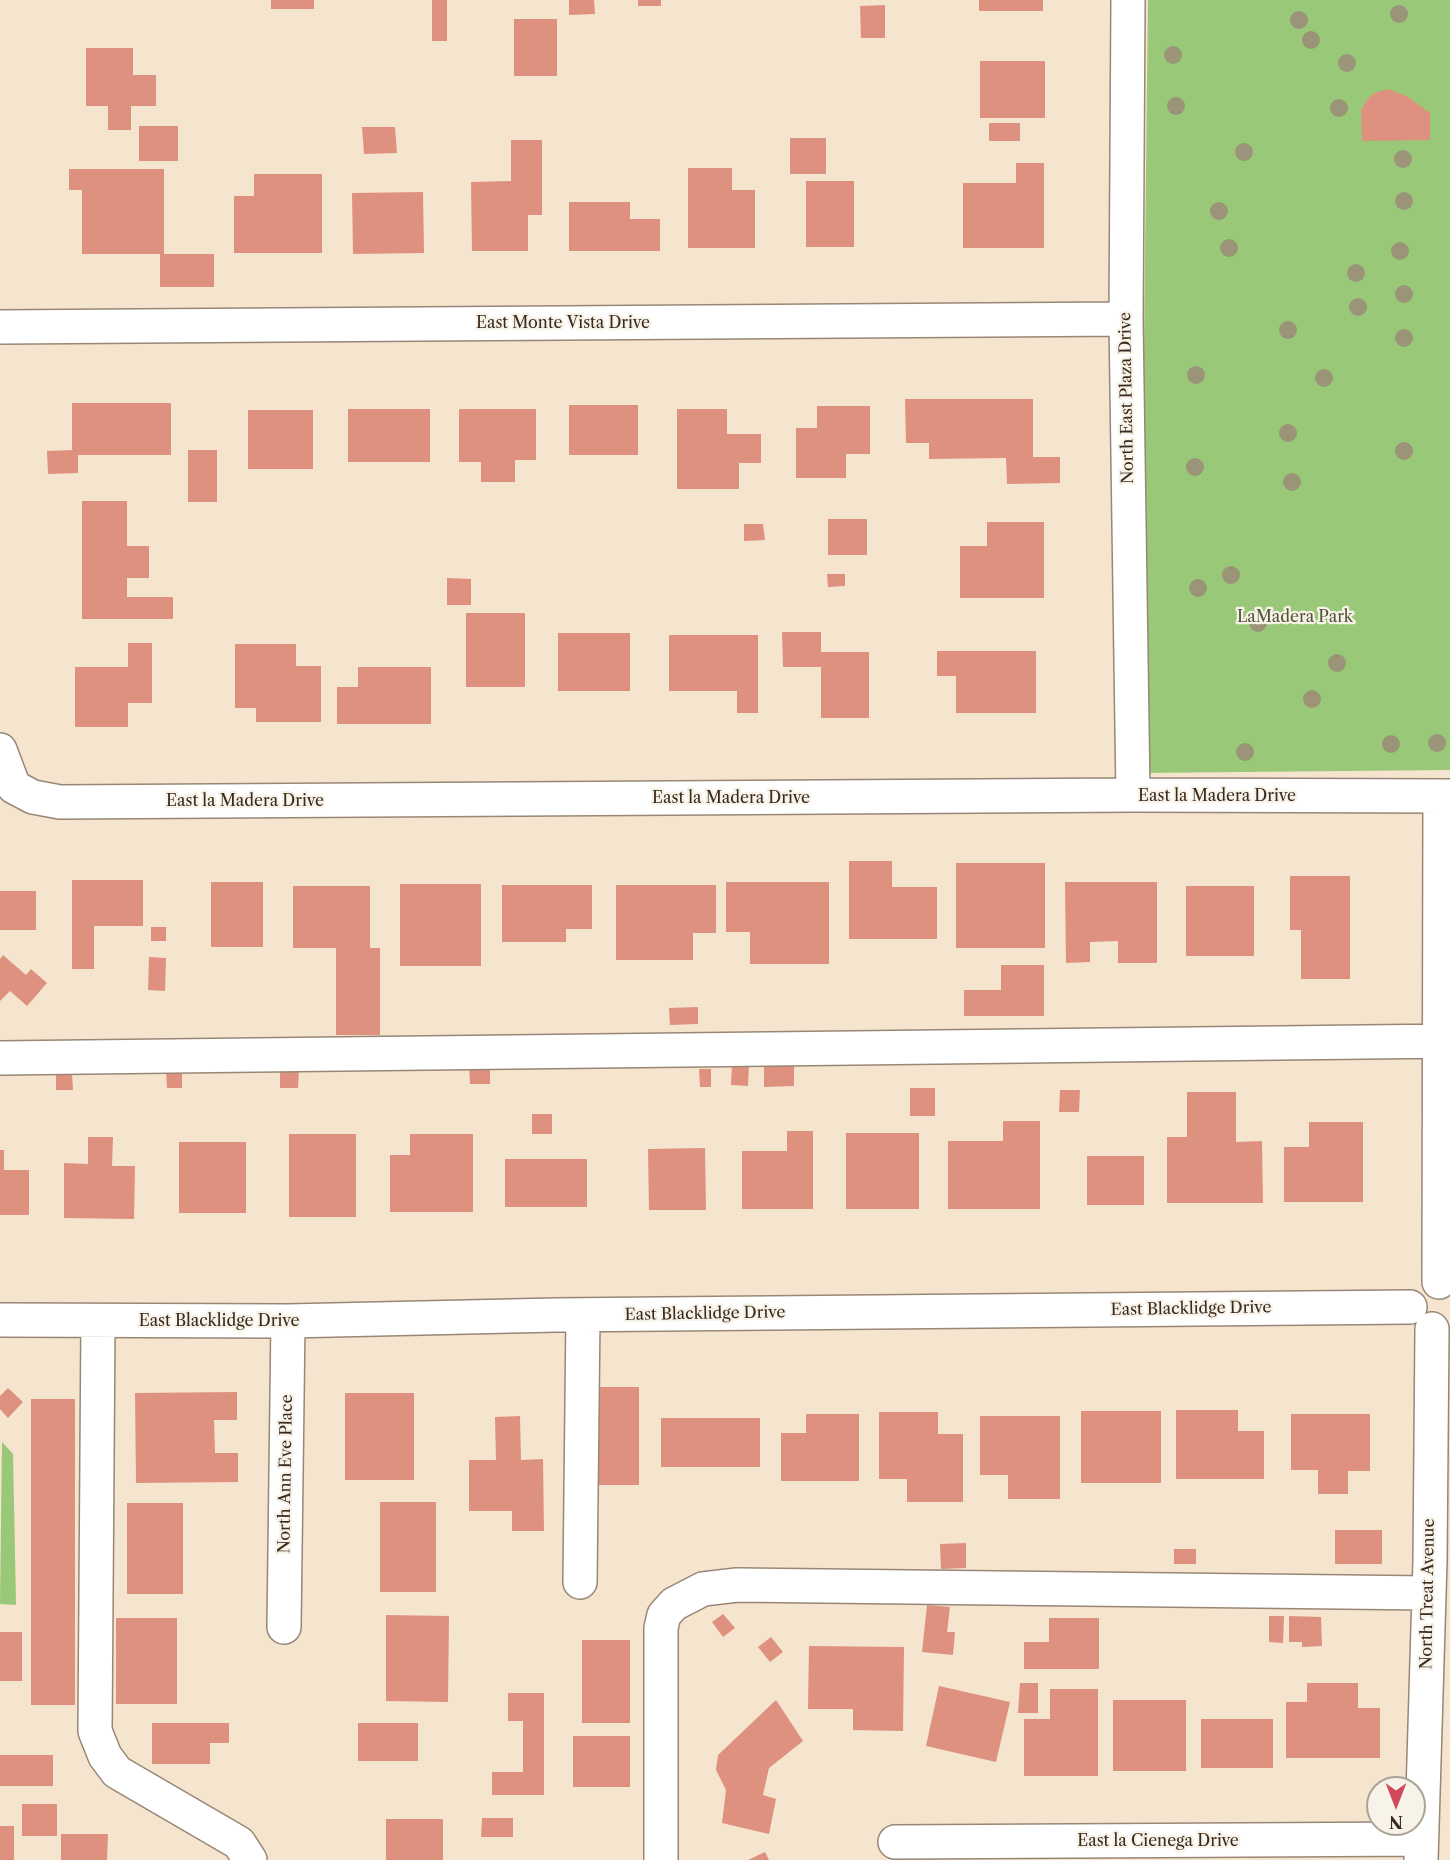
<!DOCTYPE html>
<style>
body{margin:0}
#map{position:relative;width:1450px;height:1860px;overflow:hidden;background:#f5e4ce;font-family:"Libre Caslon Text",serif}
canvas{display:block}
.north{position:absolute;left:1366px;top:1776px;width:60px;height:60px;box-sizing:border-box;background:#f7f3e8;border:2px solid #aca397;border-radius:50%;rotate:180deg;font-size:16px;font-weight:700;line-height:24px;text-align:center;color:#3b2a1e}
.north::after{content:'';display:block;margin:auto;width:21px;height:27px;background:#d1495b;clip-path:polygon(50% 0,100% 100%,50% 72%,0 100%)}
</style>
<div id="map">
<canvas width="1450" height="1860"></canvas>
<div class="north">N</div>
</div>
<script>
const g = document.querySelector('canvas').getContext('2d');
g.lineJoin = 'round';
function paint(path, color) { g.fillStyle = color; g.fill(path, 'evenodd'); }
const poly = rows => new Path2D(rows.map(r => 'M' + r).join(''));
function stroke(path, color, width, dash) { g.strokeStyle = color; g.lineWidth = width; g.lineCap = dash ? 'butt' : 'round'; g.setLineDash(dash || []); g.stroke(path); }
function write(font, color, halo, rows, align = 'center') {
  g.font = font + ' "Libre Caslon Text",serif'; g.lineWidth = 4.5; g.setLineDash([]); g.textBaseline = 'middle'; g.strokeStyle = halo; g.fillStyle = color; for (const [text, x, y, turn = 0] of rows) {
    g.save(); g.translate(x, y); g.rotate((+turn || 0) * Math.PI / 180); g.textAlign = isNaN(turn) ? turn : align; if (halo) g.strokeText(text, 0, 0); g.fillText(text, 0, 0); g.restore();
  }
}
const green = poly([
 [1148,0,1450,0,1450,770,1139,773],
 [2,1442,13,1454,16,1605,0,1604]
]);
const building = poly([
 [271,0,314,0,314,9,271,9],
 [432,0,447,0,447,41,432,41],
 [569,0,594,0,595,14,569,15],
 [638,0,661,0,661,6,638,6],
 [979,0,1043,0,1043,11,979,11],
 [885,5,885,38,861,38,860,6],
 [514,19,557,19,557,76,514,76],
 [86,48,133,48,133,75,156,75,156,106,131,106,131,130,108,130,108,106,86,106],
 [980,61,1045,61,1045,118,980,118],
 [1388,89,1408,97,1430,113,1430,140,1362,141,1361,111,1366,101,1374,93],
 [989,123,1020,123,1020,141,989,141],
 [139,126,178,126,178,161,139,161],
 [362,127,395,127,397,153,364,154],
 [790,138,826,138,826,174,790,174],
 [511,140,542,140,542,215,528,215,528,251,472,251,471,182,511,181],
 [1016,163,1044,163,1044,248,963,248,963,183,1016,183],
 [688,168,732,168,732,190,755,190,755,248,688,248],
 [69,169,164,169,164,254,214,254,214,287,160,287,160,254,82,254,82,190,69,190],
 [254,174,322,174,322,253,234,253,234,196,254,196],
 [806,181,854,181,854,247,806,247],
 [423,192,424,253,353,254,352,193],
 [569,202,630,202,630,219,660,219,660,251,569,251],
 [905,399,1033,399,1033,457,1060,457,1060,483,1007,484,1006,458,929,459,929,443,906,443],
 [72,403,171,403,171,455,78,455,78,473,48,474,47,451,72,450],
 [569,405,638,405,638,455,569,455],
 [817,406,870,406,870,454,846,454,846,478,796,478,796,428,817,428],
 [348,409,430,409,430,462,348,462],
 [459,409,536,409,536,460,515,460,515,482,481,482,481,462,459,462],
 [677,409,727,409,727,434,761,434,761,463,739,463,739,489,677,489],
 [248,410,313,410,313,469,248,469],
 [188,450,217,450,217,502,188,502],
 [82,501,127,501,127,546,149,546,149,578,127,578,127,597,173,597,173,619,82,619],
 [828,519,867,519,867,555,828,555],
 [987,522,1044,522,1044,598,960,598,960,546,987,546],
 [744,524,763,524,765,540,744,541],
 [827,574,845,574,845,586,828,587],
 [447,578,471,579,471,605,447,605],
 [466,613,525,613,525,687,466,687],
 [782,632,821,632,821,652,869,652,869,718,821,718,821,667,783,667],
 [558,633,630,633,630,691,558,691],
 [669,635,758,635,758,713,737,713,737,691,669,691],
 [128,643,152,643,152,703,128,703,128,727,75,727,75,667,128,667],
 [235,644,296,644,296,666,321,666,321,722,256,722,256,708,235,708],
 [937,651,1036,651,1036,713,956,713,956,676,937,676],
 [358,667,431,667,431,724,337,724,337,687,358,687],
 [849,861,892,861,892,887,937,887,937,939,849,939],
 [956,863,1045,863,1045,948,956,948],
 [1290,876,1350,876,1350,979,1301,979,1301,930,1290,930],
 [72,880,143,880,143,926,94,926,94,969,72,969],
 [211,882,263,882,263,947,211,947],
 [726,882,829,882,829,964,750,964,750,932,726,932],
 [1065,882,1157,882,1157,963,1118,963,1118,941,1090,942,1090,962,1066,963],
 [400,884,481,884,481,966,400,966],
 [502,885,592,885,592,929,566,929,566,942,502,942],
 [616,885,716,885,716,933,693,933,693,960,616,960],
 [293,886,370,886,370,948,380,948,380,1035,336,1035,336,948,293,948],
 [1186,886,1254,886,1254,956,1186,956],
 [0,891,36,891,36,930,0,930],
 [151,927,166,927,166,941,151,941],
 [3,955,26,975,31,969,47,983,27,1006,10,991,0,1001,0,959],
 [149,957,166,958,165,991,148,990],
 [1001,965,1044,965,1044,1016,964,1016,964,990,1001,990],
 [698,1007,698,1024,670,1025,669,1008],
 [469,1064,490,1064,490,1084,470,1084],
 [732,1064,749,1065,748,1086,731,1085],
 [764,1066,794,1066,794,1086,764,1087],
 [299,1068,298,1088,280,1088,280,1069],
 [699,1069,711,1069,711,1087,700,1087],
 [182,1071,182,1088,167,1088,166,1072],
 [72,1073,73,1090,56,1090,56,1074],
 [910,1088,935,1088,935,1116,910,1116],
 [1060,1090,1080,1090,1079,1112,1059,1112],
 [1187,1092,1236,1092,1236,1142,1262,1141,1263,1203,1167,1203,1167,1137,1187,1137],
 [532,1114,552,1114,552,1134,532,1134],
 [1003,1121,1040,1121,1040,1209,948,1209,948,1141,1003,1141],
 [1309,1122,1363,1122,1363,1202,1284,1202,1284,1147,1309,1147],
 [787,1131,813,1131,813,1209,742,1209,742,1151,787,1151],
 [846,1133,919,1133,919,1209,846,1209],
 [289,1134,356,1134,356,1217,289,1217],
 [410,1134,473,1134,473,1212,390,1212,390,1155,410,1155],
 [88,1137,113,1137,112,1166,135,1166,134,1219,64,1218,64,1163,88,1164],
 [179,1142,246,1142,246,1213,179,1213],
 [705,1148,706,1210,649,1210,648,1149],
 [0,1150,4,1150,4,1170,29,1170,29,1215,0,1215],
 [1087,1156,1144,1156,1144,1205,1087,1205],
 [505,1159,587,1159,587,1207,505,1207],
 [594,1387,639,1387,639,1485,594,1485],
 [8,1388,23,1402,8,1418,0,1409,0,1396],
 [237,1392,237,1420,214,1420,215,1453,238,1453,238,1482,136,1483,135,1393],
 [345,1393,414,1393,414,1480,345,1480],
 [31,1399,75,1399,75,1705,31,1705],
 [1176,1410,1238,1410,1238,1431,1264,1431,1264,1479,1176,1479],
 [1081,1411,1161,1411,1161,1483,1081,1483],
 [879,1412,938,1412,938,1434,963,1434,963,1502,907,1502,907,1479,879,1479],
 [806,1414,859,1414,859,1481,781,1481,781,1433,806,1433],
 [1291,1414,1370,1414,1370,1471,1348,1471,1348,1494,1318,1494,1318,1470,1291,1470],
 [520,1416,521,1460,543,1459,544,1531,512,1531,512,1511,469,1511,469,1460,496,1460,495,1417],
 [980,1416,1060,1416,1060,1499,1008,1499,1008,1475,980,1475],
 [661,1418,760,1418,760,1467,661,1467],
 [380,1502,436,1502,436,1592,380,1592],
 [127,1503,183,1503,183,1594,127,1594],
 [1335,1530,1382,1530,1382,1564,1335,1564],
 [966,1543,966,1568,941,1569,940,1544],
 [1174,1549,1196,1549,1196,1564,1174,1564],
 [927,1605,950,1607,947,1632,955,1632,953,1655,922,1652],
 [723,1614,735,1628,723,1637,712,1622],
 [386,1615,449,1616,448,1702,386,1701],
 [1269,1616,1284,1616,1283,1643,1269,1642],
 [1289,1616,1321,1617,1322,1646,1302,1647,1302,1642,1289,1642],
 [116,1618,177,1618,177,1704,116,1704],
 [1049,1618,1099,1618,1099,1669,1024,1669,1024,1642,1049,1642],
 [0,1632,22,1632,22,1681,0,1681],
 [771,1637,783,1652,770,1662,758,1647],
 [582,1640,630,1640,630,1723,582,1723],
 [809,1646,904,1647,903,1731,853,1730,853,1709,808,1709],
 [1020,1683,1038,1683,1038,1713,1018,1713],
 [1307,1683,1358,1683,1358,1708,1380,1708,1380,1758,1286,1758,1286,1702,1307,1702],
 [939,1686,1010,1702,996,1762,926,1746],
 [1050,1689,1098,1689,1098,1776,1024,1776,1024,1719,1050,1719],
 [508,1693,544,1693,544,1795,492,1795,492,1772,523,1772,523,1721,508,1721],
 [776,1700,803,1741,769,1768,763,1795,776,1799,769,1834,722,1823,726,1790,716,1770,718,1755],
 [1113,1700,1186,1700,1186,1771,1113,1771],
 [1201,1719,1273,1719,1273,1768,1201,1768],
 [152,1723,229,1723,229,1743,210,1743,210,1764,152,1764],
 [358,1723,418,1723,418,1761,358,1761],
 [573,1736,630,1736,630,1787,573,1787],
 [0,1755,53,1755,53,1786,0,1786],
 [22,1804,57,1804,57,1836,22,1836],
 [482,1818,513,1818,513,1837,481,1837],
 [386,1819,443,1819,443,1860,386,1860],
 [0,1826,14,1826,14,1860,0,1860],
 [61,1834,108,1834,107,1860,61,1860],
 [765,1852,769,1860,748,1860]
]);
const minor = poly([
 [1128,0,1126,319,1133,795],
 [0,327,1126,319],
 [0,750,14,787],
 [14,787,33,797,60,802,1133,795,1450,796],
 [0,1058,1450,1041],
 [1439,1282,1440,797],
 [0,1320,288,1321,556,1315,1410,1307],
 [98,1321,95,1731,105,1756,117,1772,239,1843,250,1860],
 [580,1582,583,1315],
 [284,1627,288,1321],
 [895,1842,1421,1839],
 [661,1860,661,1628,664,1615,674,1604,703,1589,737,1585,1429,1593],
 [1421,1860,1430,1561,1432,1329]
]);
const trees = [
 [1399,14],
 [1299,20],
 [1311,40],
 [1173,55],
 [1347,63],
 [1176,106],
 [1339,108],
 [1244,152],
 [1403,159],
 [1404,201],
 [1219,211],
 [1229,248],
 [1400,251],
 [1356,273],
 [1404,294],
 [1358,307],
 [1288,330],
 [1404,338],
 [1196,375],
 [1324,378],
 [1288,433],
 [1404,451],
 [1195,467],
 [1292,482],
 [1231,575],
 [1198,588],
 [1258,623],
 [1337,663],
 [1312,699],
 [1437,743],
 [1391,744],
 [1245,752]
];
const streetNames = [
 ["East Monte Vista Drive",563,323],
 ["North East Plaza Drive",1127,398,-91],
 ["East la Madera Drive",1217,796],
 ["East la Madera Drive",731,798],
 ["East la Madera Drive",245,801],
 ["East Blacklidge Drive",1191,1309,-1],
 ["East Blacklidge Drive",705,1314,-1],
 ["East Blacklidge Drive",219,1321],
 ["North Ann Eve Place",286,1474,-89],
 ["North Treat Avenue",1428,1594,-89],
 ["East la Cienega Drive",1158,1841]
];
const parkNames = [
 ["LaMadera Park",1295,617]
];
paint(green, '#99c978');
paint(building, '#df9180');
stroke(minor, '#988776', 36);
stroke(minor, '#fff', 33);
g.fillStyle = '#9b9479';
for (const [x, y] of trees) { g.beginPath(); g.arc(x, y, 9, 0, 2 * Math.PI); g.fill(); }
write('16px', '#3b2a1e', '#f7f3e8', streetNames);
write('16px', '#525234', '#f7f3e8', parkNames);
</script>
